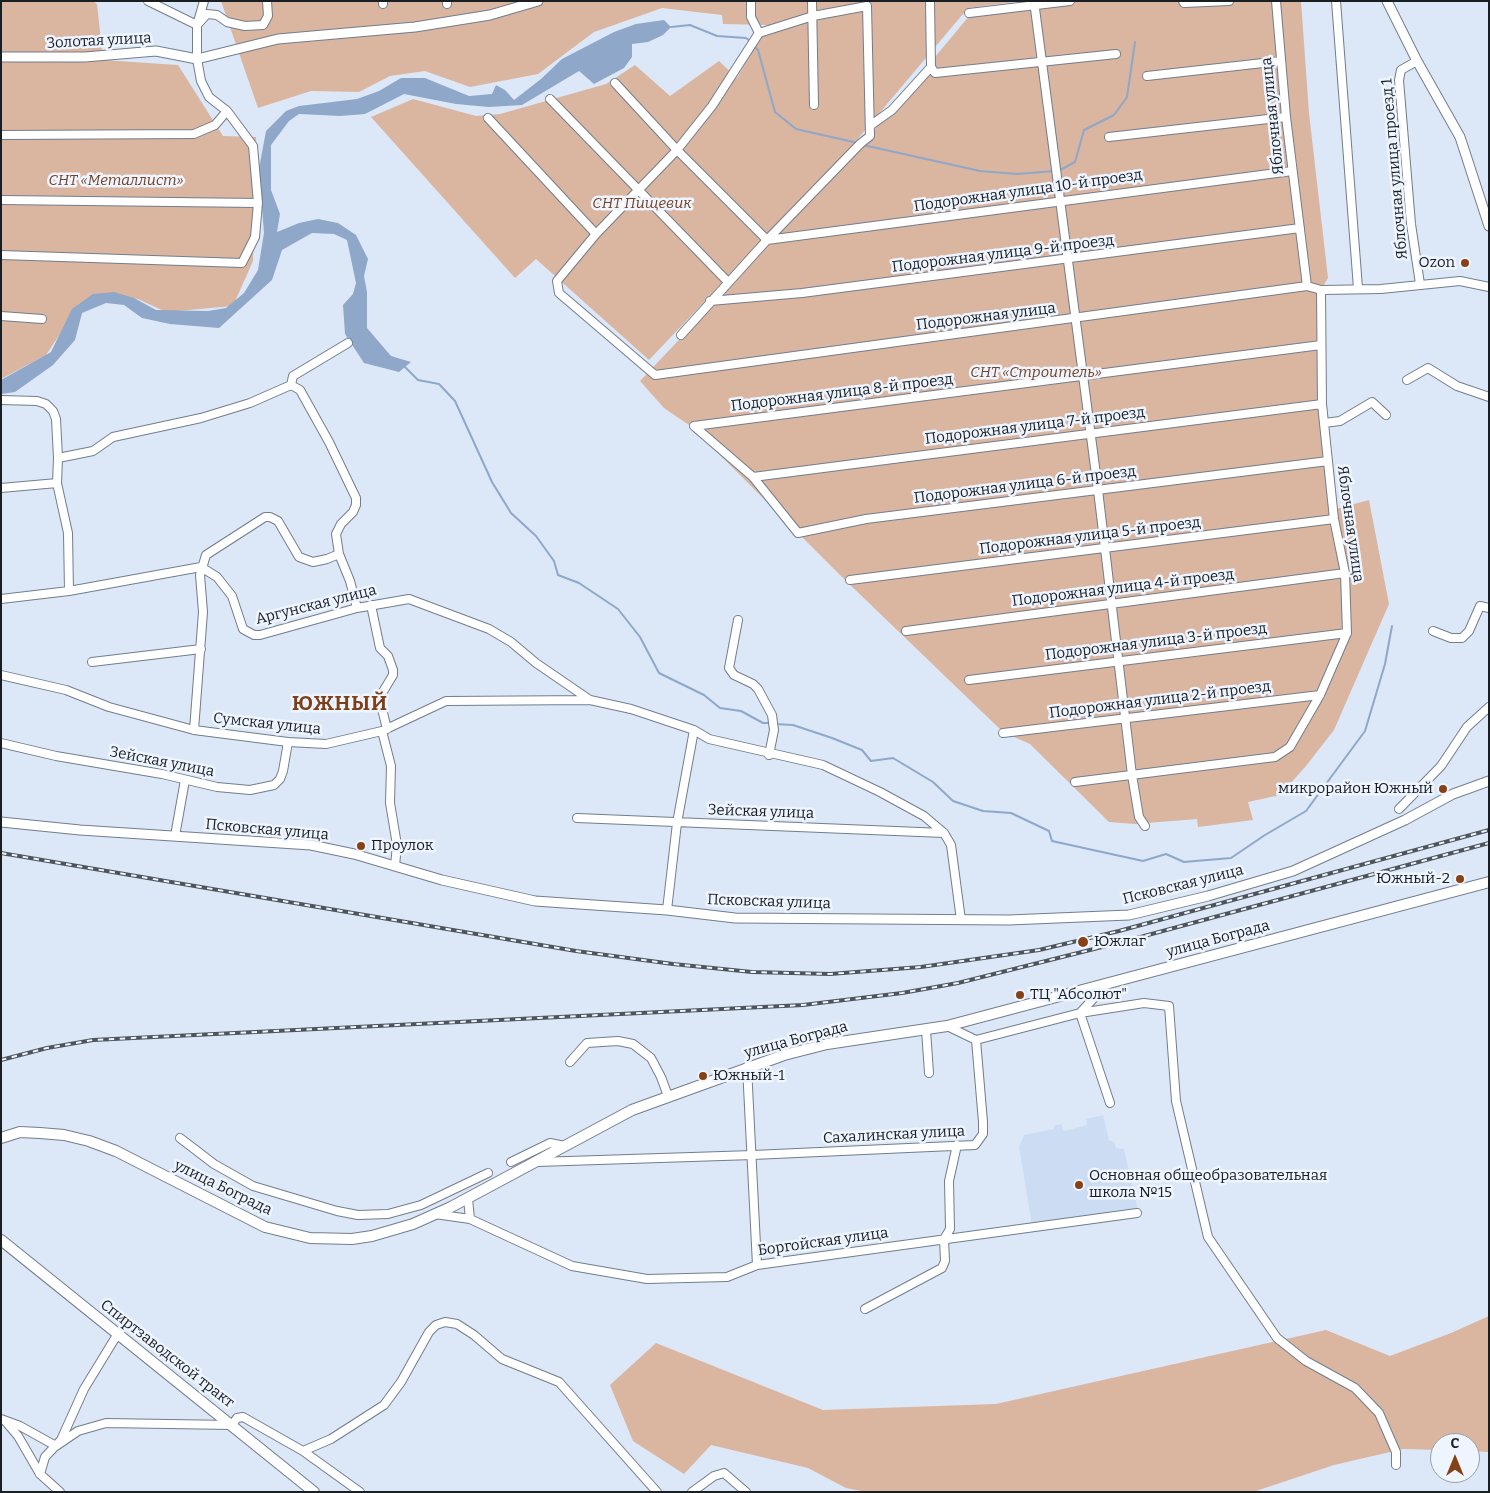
<!DOCTYPE html>
<meta charset="utf-8">
<style>
body{margin:0}
#map{position:relative;width:1490px;height:1493px;overflow:hidden;background:#dce8f8;font-family:Bitter,serif}
canvas{display:block}
.frame{position:absolute;inset:0;border:2px solid #191e23;pointer-events:none}
.north{position:absolute;left:1430px;top:1433px;width:50px;height:50px;box-sizing:border-box;background:#eef5ff;border:1px solid #999fa7;border-radius:50%;rotate:0deg;font-size:14px;font-weight:700;line-height:20px;text-align:center;color:#191e23}
.north::after{content:'';display:block;margin:auto;width:18px;height:22px;background:#864216;clip-path:polygon(50% 0,100% 100%,50% 72%,0 100%)}
</style>
<div id="map">
<canvas width="1490" height="1493"></canvas>
<div class="frame"></div>
<div class="north">С</div>
</div>
<script>
const g = document.querySelector('canvas').getContext('2d');
g.lineJoin = 'round';
function paint(path, color) { g.fillStyle = color; g.fill(path, 'evenodd'); }
const poly = rows => new Path2D(rows.map(r => 'M' + r).join(''));
function stroke(path, color, width, dash) { g.strokeStyle = color; g.lineWidth = width; g.lineCap = dash ? 'butt' : 'round'; g.setLineDash(dash || []); g.stroke(path); }
function write(font, color, halo, rows, align = 'center') {
  g.font = font + ' Bitter,serif'; g.lineWidth = 5; g.setLineDash([]); g.textBaseline = 'middle'; g.strokeStyle = halo; g.fillStyle = color; for (const [text, x, y, turn = 0] of rows) {
    g.save(); g.translate(x, y); g.rotate((+turn || 0) * Math.PI / 180); g.textAlign = isNaN(turn) ? turn : align; if (halo) g.strokeText(text, 0, 0); g.fillText(text, 0, 0); g.restore();
  }
}
const built = poly([
 [1103,1115,1109,1140,1114,1142,1116,1148,1124,1149,1138,1211,1032,1226,1019,1147,1024,1135,1054,1129,1054,1126,1061,1124,1064,1131,1087,1125,1086,1119]
]);
const green = poly([
 [1,1,93,1,97,4,103,60,178,65,223,136,256,137,253,261,233,306,166,312,138,299,103,295,68,322,46,355,1,379],
 [221,1,1022,1,968,8,850,148,649,360,536,259,515,278,371,117,413,99,476,116,500,114,606,84,635,65,670,96,719,61,737,78,767,25,723,24,722,15,662,8,594,32,538,74,470,87,425,71,390,76,359,92,311,91,258,108],
 [1037,1,1301,1,1309,113,1328,278,1318,295,1317,397,1332,510,1369,500,1389,604,1334,730,1306,766,1280,795,1248,802,1253,820,1198,827,1197,819,1135,824,1109,822,1030,744,1003,732,843,578,692,427,664,408,640,381,849,160,970,15],
 [1489,1316,1489,1452,1470,1451,1470,1443,1440,1443,1440,1450,1403,1449,1334,1465,1253,1492,866,1492,846,1488,808,1468,711,1445,684,1474,633,1441,610,1385,656,1343,823,1410,996,1404,1326,1330,1390,1356,1451,1333]
]);
const water = poly([
 [664,20,671,27,663,35,648,42,632,44,632,57,624,68,594,84,579,71,522,105,489,107,456,104,404,94,365,114,340,116,299,114,289,121,271,145,271,190,280,214,277,232,299,223,318,219,338,223,356,235,368,259,364,276,367,292,367,328,391,356,411,362,399,372,364,363,345,334,343,305,353,294,356,283,347,240,334,234,312,233,282,250,272,280,219,328,170,324,142,318,124,305,106,303,82,313,75,340,53,365,15,392,1,394,1,380,51,352,72,309,93,294,114,292,134,298,156,310,208,311,226,308,244,293,258,270,264,233,259,169,266,131,286,111,299,106,357,99,379,91,401,78,425,78,469,96,492,94,496,85,505,90,514,100,541,79,562,59,614,32,636,24]
]);
const stream = poly([
 [671,27,690,25,717,36,746,38,750,41],
 [753,45,758,50,775,112,796,129,858,143],
 [863,145,980,171,1017,174,1055,171],
 [1060,170,1075,162,1084,130,1114,115,1127,97,1135,42],
 [405,367,418,380,439,384,455,401,492,482,511,513,536,536,554,561,558,575,579,583,618,609,640,637,659,673,704,695,720,708,741,711,763,723,770,723],
 [775,724,793,725,832,738,862,750,871,761,893,758,933,782,953,801,983,811,1011,813,1049,831,1052,841,1143,861,1166,854,1184,862,1231,858,1265,835,1306,811,1365,731,1385,664,1392,626]
]);
const minor = poly([
 [204,1,197,25,207,14,217,15,227,22,245,26,263,25,268,16,267,1],
 [447,1,447,4],
 [751,1,751,17,759,33,712,106,677,150,596,234,557,281,559,293,655,375,1307,286,1321,290,1381,289,1460,281,1489,287],
 [812,1,814,105],
 [930,1,931,67,935,73,1116,54],
 [1034,1,1098,490,1132,775,1139,817,1145,826],
 [1183,1,1184,3,1229,1],
 [1276,1,1286,117,1307,286],
 [1336,1,1358,288],
 [383,4,383,1],
 [969,13,1070,1],
 [1417,61,1401,70,1399,80,1411,224,1420,284],
 [1147,76,1281,61],
 [615,83,677,150,767,240,1292,171],
 [550,99,728,282],
 [488,118,596,234],
 [871,125,892,110,931,67],
 [1,135,194,134,215,125,227,111],
 [1109,137,1286,117],
 [1,200,258,203],
 [1,255,242,263,255,237,258,203,253,146,227,111,209,97,201,81,197,59,197,25,148,1],
 [710,301,802,293,1300,228],
 [1,316,42,319],
 [681,335,767,240,860,144,870,136,867,6,813,16,759,33],
 [1407,380,1428,368,1457,386,1489,397],
 [1,400,37,401,46,404,53,411,56,419,58,458],
 [1324,423,1340,421,1372,402,1386,415],
 [694,426,753,477,798,533,866,519,1328,461],
 [694,426,1321,345],
 [753,477,1322,404],
 [1,488,57,483],
 [339,554,350,581,357,608],
 [850,580,1334,519],
 [69,591,68,533,57,483,58,458,93,451,113,437,201,418,250,403,291,385,293,376,348,343],
 [1,599,69,591,201,567,217,577,232,596,243,629,254,635,260,635,357,608,409,599,489,629,511,642,536,663,590,700],
 [371,605,380,648,388,656,393,670,393,675,381,695,380,701,387,729],
 [738,620,729,668,734,675,753,684,758,689,772,715,774,730,769,755],
 [906,631,1345,573],
 [1433,631,1451,638,1462,638,1469,631,1480,606,1489,608],
 [92,662,201,649],
 [1,675,66,690,109,707,194,730,288,742,326,744,382,731,446,701,590,700,631,709,694,730,709,739,823,765,880,792,924,816,944,833,951,845,961,920],
 [969,680,1347,633],
 [194,730,203,612,200,575,206,555,265,517,270,517,278,521,299,557,313,562,327,559,339,554,336,534,341,524,353,512,356,505,356,498,329,442,300,390,291,385],
 [382,731,391,766,390,803,397,845,395,866],
 [1003,733,1320,695],
 [1,743,56,756,162,774,217,787,250,790,274,785,280,779,283,771,288,742],
 [1075,782,1275,757,1290,747,1320,695,1347,633,1345,573,1334,519,1322,404,1321,290],
 [1399,809,1441,766,1467,727,1489,707],
 [577,818,944,833],
 [175,836,185,780],
 [667,910,677,823,694,730],
 [1106,985,1080,1013,1144,1003,1169,1006,1176,1101,1208,1237,1277,1338,1306,1361,1355,1388,1379,1413,1396,1452,1396,1465],
 [947,1026,976,1040],
 [926,1030,929,1073],
 [570,1062,587,1043,618,1041,633,1044,651,1058,661,1077,668,1096],
 [747,1067,757,1265],
 [180,1138,214,1164,253,1186,337,1211,358,1215,388,1214,421,1205,488,1173],
 [511,1162,550,1143,565,1146],
 [537,1162,753,1155,975,1145,983,1134,983,1122,976,1040,1080,1013,1110,1103],
 [468,1199,470,1219],
 [435,1214,470,1219,572,1266,647,1279,727,1277,757,1265,1137,1213],
 [865,1309,942,1268,945,1261,944,1239,950,1229,949,1181,957,1145],
 [1,1419,20,1426,56,1446,78,1431,106,1423,232,1425,237,1418,243,1417,303,1451,331,1439,384,1405,401,1382,429,1332,436,1325,445,1322,457,1324,474,1335,502,1359,559,1382,657,1492],
 [6,1422,18,1436,40,1474,60,1492],
 [303,1451,360,1492],
 [40,1474,45,1457,61,1440,84,1389,117,1335],
 [692,1492,714,1476,724,1473,746,1492]
]);
const tertiary = poly([
 [1387,1,1417,61,1460,137,1489,226],
 [1,57,85,57,156,51,197,59,278,39,415,27,490,15,538,1],
 [1,822,80,830,311,845,354,854,442,880,535,901,667,910,735,918,1009,920,1129,915,1208,896,1293,871,1405,820,1453,794,1489,781]
]);
const secondary = poly([
 [1,1138,20,1132,40,1133,64,1135,89,1141,116,1151,265,1227,310,1238,352,1239,372,1236,413,1224,451,1207,632,1110,784,1055,827,1044,947,1026,1489,882],
 [1,1240,314,1492]
]);
const rail = poly([
 [1,853,576,951,673,964,752,972,830,974,921,967,1039,950,1119,931,1489,830],
 [1,1060,47,1048,93,1040,803,1005,902,993,958,983,1122,942,1489,843]
]);
const markers = [
 [1465,263,5,"#864216"],
 [1443,789,5,"#864216"],
 [361,846,5,"#864216"],
 [1460,879,5,"#864216"],
 [1083,942,6,"#864216"],
 [1020,995,5,"#864216"],
 [703,1076,5,"#864216"],
 [1079,1185,5,"#864216"]
];
const streetNames = [
 ["Золотая улица",99,41,-3],
 ["Яблочная улица",1273,116,-96],
 ["Яблочная улица проезд 1",1395,169,-95],
 ["Подорожная улица 10-й проезд",1028,191,-8],
 ["Подорожная улица 9-й проезд",1003,254,-7],
 ["Подорожная улица",986,317,-7],
 ["Подорожная улица 8-й проезд",842,393,-7],
 ["Подорожная улица 7-й проезд",1035,426,-7],
 ["Подорожная улица 6-й проезд",1025,485,-7],
 ["Яблочная улица",1350,524,82],
 ["Подорожная улица 5-й проезд",1090,536,-7],
 ["Подорожная улица 4-й проезд",1123,588,-7],
 ["Аргунская улица",316,605,-14],
 ["Подорожная улица 3-й проезд",1156,642,-7],
 ["Подорожная улица 2-й проезд",1160,700,-7],
 ["Сумская улица",267,724,6],
 ["Зейская улица",162,762,11],
 ["Зейская улица",761,812,2],
 ["Псковская улица",267,830,5],
 ["Псковская улица",1183,885,-14],
 ["Псковская улица",769,902,2],
 ["улица Бограда",1218,939,-15],
 ["улица Бограда",796,1040,-15],
 ["Сахалинская улица",894,1135,-3],
 ["улица Бограда",223,1188,26],
 ["Боргойская улица",823,1242,-8],
 ["Спиртзаводской тракт",167,1354,38]
];
const parkNames = [
 ["СНТ «Металлист»",116,181],
 ["СНТ Пищевик",642,204],
 ["СНТ «Строитель»",1036,373]
];
const poiNames = [
 ["Ozon",1455,263,"right"],
 ["микрорайон Южный",1433,789,"right"],
 ["Проулок",371,846],
 ["Южный-2",1450,879,"right"],
 ["Южлаг",1094,942],
 ["ТЦ \"Абсолют\"",1030,995],
 ["Южный-1",713,1076],
 ["Основная общеобразовательная",1089,1176],
 ["школа №15",1089,1193]
];
const districtNames = [
 ["ЮЖНЫЙ",340,704]
];
paint(built, '#ccddf3');
paint(green, '#dab5a0');
paint(water, '#8fa7c8');
stroke(stream, '#8fa7c8', 2);
stroke(minor, '#737d8b', 10);
stroke(tertiary, '#737d8b', 11);
stroke(secondary, '#737d8b', 12);
stroke(minor, '#fff', 8);
stroke(tertiary, '#fff', 9);
stroke(secondary, '#fff', 10);
stroke(rail, '#4d545c', 4);
stroke(rail, '#eef5ff', 2, [5.5]);
for (const [x, y, r, color] of markers) { const dot = new Path2D(); dot.arc(x, y, r, 0, 2 * Math.PI); g.fillStyle = color; g.fill(dot); stroke(dot, '#eef5ff', 2); }
write('15px', '#191e23', '#eef5ff', streetNames);
write('italic 15px', '#764223', '#eef5ff', parkNames);
write('15px', '#191e23', '#eef5ff', poiNames, 'left');
g.letterSpacing = '1px';
write('bold 20px', '#7e4019', '#eef5ff', districtNames);
g.letterSpacing = '0px';
</script>
